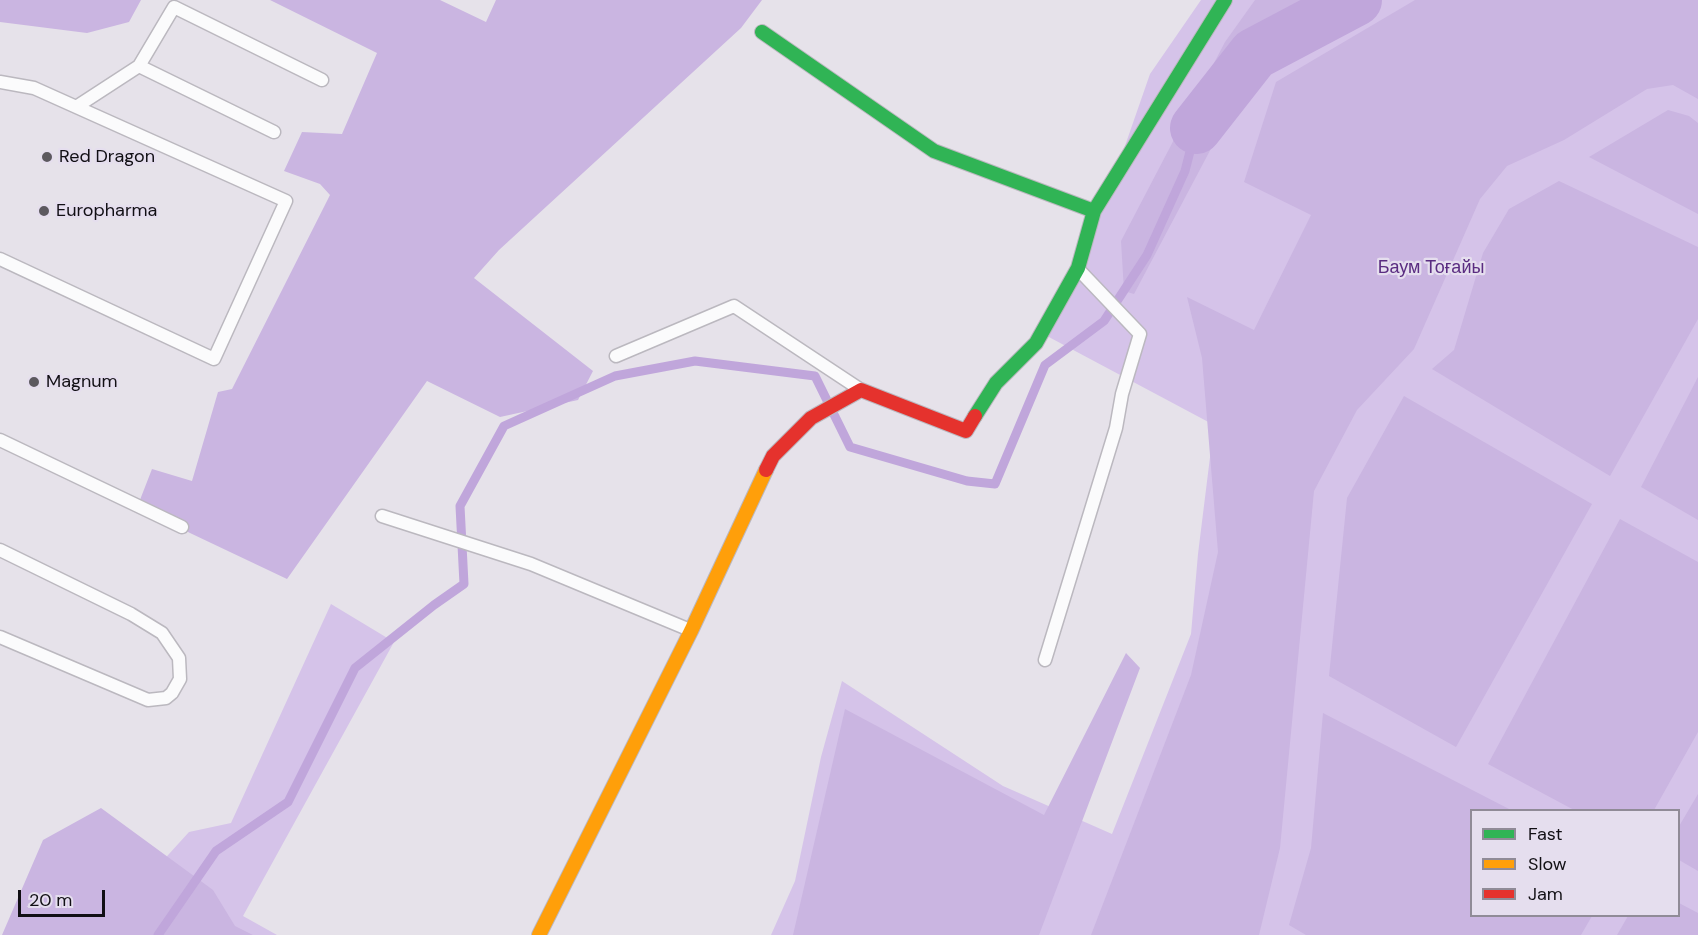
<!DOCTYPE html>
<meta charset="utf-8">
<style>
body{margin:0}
#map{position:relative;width:1698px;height:935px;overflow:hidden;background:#e6e2ea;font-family:"DM Sans",sans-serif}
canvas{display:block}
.legend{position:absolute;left:1470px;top:809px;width:210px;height:108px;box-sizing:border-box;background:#e5deee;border:2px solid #908b97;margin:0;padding:8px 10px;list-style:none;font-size:18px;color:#110f14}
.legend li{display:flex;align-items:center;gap:12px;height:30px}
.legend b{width:30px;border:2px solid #908b97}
.scale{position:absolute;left:18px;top:890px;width:87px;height:27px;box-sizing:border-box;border:3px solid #110f14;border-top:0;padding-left:8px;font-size:18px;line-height:21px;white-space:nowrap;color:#110f14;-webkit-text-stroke:4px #e5deee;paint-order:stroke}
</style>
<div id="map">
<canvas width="1698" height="935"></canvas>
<ul class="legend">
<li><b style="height:8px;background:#30b455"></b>Fast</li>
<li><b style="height:8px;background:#ff9f0a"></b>Slow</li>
<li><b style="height:8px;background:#e5322d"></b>Jam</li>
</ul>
<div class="scale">20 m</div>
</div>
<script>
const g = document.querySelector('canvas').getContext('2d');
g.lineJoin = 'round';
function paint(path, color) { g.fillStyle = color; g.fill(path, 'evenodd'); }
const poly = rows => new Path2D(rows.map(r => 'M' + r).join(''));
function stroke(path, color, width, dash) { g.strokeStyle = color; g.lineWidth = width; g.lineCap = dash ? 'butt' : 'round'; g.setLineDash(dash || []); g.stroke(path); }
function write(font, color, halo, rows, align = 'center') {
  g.font = font + ' "DM Sans",sans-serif'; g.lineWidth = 4.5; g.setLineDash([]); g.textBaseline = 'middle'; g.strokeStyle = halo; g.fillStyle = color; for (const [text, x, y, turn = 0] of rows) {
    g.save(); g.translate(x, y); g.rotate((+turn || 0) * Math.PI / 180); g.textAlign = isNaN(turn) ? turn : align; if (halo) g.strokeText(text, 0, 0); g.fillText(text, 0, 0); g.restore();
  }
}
const green = poly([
 [1201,0,1698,0,1698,935,771,935,795,881,821,757,842,681,1003,786,1112,834,1191,634,1198,554,1214,425,1047,336,1111,186,1150,74],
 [1472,810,1678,810,1678,916,1472,916],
 [331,604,394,642,243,916,277,935,112,935,149,876,189,832,231,823]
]);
const forest = poly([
 [0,0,141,0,129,22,87,33,0,22],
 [270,0,440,0,486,22,496,0,762,0,741,28,499,250,474,278,593,371,578,400,500,417,427,381,287,579,190,533,138,505,152,469,192,481,218,392,232,389,330,195,320,184,284,171,302,132,342,134,377,53],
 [1255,0,1346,0,1259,58,1134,294,1124,291,1121,241,1225,42],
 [1415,0,1698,0,1698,99,1673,85,1647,89,1564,140,1507,166,1480,199,1414,349,1357,410,1314,491,1280,848,1259,935,1091,935,1191,675,1218,552,1202,358,1187,297,1254,330,1311,215,1244,182,1276,82],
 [1668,110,1689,116,1698,123,1698,214,1589,157],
 [1559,181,1698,247,1698,319,1610,476,1432,369,1454,350,1483,253,1509,209],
 [1698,377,1698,520,1641,487],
 [1404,396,1592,504,1456,747,1329,676,1347,498],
 [1620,519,1698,562,1698,732,1654,810,1574,810,1488,764],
 [1126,653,1140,668,1039,935,793,935,845,709,1044,815],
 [1323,713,1511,810,1472,810,1472,916,1592,916,1581,935,1306,935,1289,925,1311,848],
 [1698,794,1698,871,1679,860,1678,828],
 [101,808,213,890,235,926,253,935,2,935,43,840],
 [1679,903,1698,913,1698,935,1617,935,1628,916,1678,916]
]);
const stream = poly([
 [158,935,216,851,288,802,355,668,434,605,464,584,460,506,504,426,615,376,695,361,815,376,850,447,967,481,995,484,1045,365,1104,321,1147,255,1185,171,1196,128]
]);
const river = poly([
 [1196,128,1254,54,1356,0]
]);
const lane = poly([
 [139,66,174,7,322,80],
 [0,82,34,88,286,201,214,359,0,259],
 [76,107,139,66,274,132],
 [616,356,734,306,858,388],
 [0,440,182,527],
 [382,516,531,564,690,630],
 [0,550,131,614,162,633,179,658,180,679,172,693,166,698,148,700,0,637],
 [1045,660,1116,428,1122,394,1140,334,1079,270]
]);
const fast = poly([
 [762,32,934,151,1094,211],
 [975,416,996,383,1036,343,1078,268,1094,211,1225,0]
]);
const slow = poly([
 [539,935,691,631,766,470]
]);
const jam = poly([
 [766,470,773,456,811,418,861,390,966,431,975,416]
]);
const markers = [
 [47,157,6,"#5c595f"],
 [44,211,6,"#5c595f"],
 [34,382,6,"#5c595f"]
];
const poiNames = [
 ["Red Dragon",59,157],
 ["Europharma",56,211],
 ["Magnum",46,382]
];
const parkNames = [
 ["Баум Тоғайы",1431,268]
];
paint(green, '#d5c3e9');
paint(forest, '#cab5e1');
stroke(stream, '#c0a6db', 9);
stroke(river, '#c0a6db', 52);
stroke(lane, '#bbb8bf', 15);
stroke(fast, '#bbb8bf', 16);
stroke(slow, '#bbb8bf', 16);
stroke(jam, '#bbb8bf', 16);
stroke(lane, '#fbfbfc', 12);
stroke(fast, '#30b455', 14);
stroke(slow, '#ff9f0a', 14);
stroke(jam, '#e5322d', 14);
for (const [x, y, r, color] of markers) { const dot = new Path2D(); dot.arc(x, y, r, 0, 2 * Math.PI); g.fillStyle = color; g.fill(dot); stroke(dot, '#e5deee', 2); }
write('18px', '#110f14', '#e5deee', poiNames, 'left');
write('18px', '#5a2c81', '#e5deee', parkNames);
</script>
